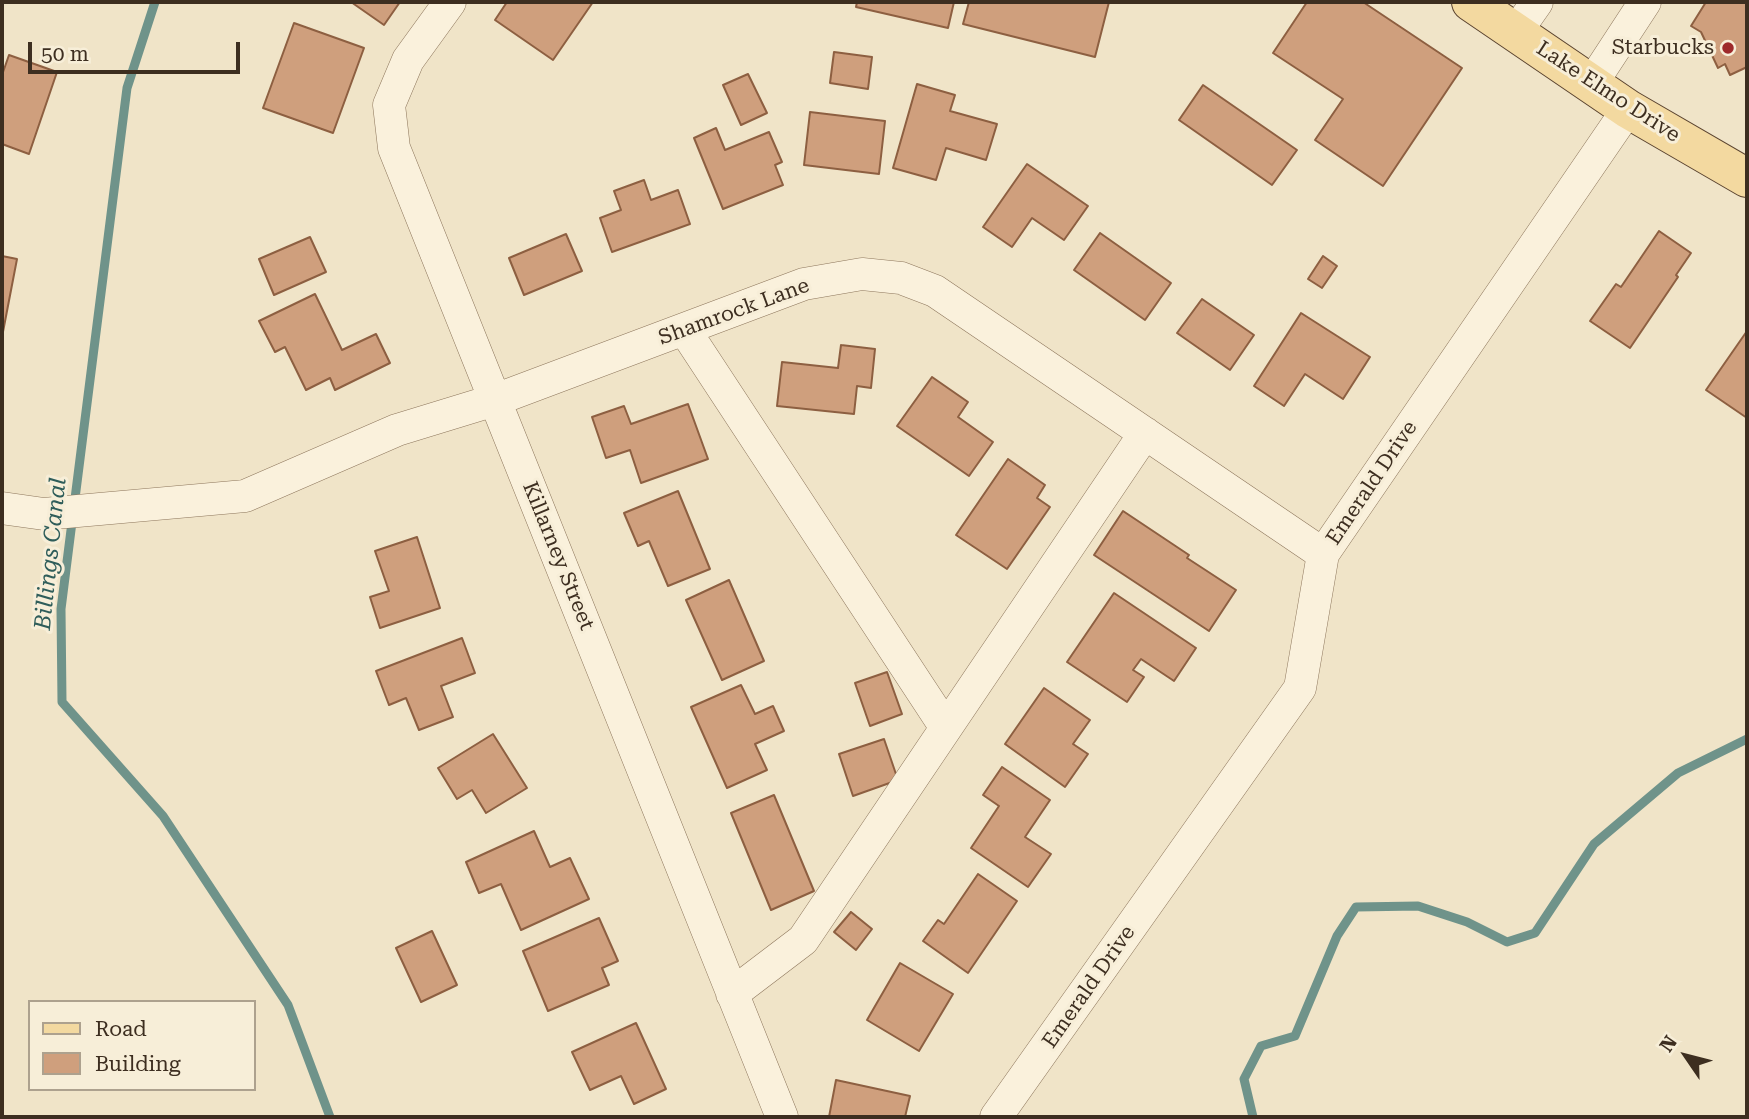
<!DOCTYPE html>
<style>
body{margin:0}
#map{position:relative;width:1749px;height:1119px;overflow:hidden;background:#f0e4c8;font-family:"Roboto Serif",serif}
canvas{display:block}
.frame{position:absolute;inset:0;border:4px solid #3d2e20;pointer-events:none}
.legend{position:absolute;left:28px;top:1000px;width:228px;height:91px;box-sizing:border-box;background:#f7eed8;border:2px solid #ada18e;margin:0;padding:9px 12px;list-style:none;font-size:21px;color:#3d2e20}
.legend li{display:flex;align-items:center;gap:14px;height:35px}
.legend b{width:35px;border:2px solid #ada18e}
.north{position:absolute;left:1651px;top:1021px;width:70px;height:70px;-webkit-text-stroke:5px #f7eed8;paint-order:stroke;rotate:305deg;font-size:19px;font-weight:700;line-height:28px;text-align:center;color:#3d2e20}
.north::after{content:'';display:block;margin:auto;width:24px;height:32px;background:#3d2e20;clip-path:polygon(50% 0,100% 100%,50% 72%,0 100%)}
.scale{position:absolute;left:28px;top:42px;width:212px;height:32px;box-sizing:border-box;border:4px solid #3d2e20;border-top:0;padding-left:9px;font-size:21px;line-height:24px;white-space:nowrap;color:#3d2e20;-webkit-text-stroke:5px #f7eed8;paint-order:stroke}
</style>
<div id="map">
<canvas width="1749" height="1119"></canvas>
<div class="frame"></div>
<ul class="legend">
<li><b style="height:9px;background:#f3d9a0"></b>Road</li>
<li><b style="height:19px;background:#cf9f7d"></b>Building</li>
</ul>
<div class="north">N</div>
<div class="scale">50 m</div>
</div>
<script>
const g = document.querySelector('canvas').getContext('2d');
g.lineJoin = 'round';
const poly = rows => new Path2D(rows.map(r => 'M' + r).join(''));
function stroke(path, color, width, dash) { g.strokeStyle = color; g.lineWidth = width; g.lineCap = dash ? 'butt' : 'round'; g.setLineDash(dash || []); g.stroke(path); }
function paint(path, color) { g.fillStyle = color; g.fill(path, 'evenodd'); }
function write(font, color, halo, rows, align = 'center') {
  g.font = font + ' "Roboto Serif",serif'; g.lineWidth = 6; g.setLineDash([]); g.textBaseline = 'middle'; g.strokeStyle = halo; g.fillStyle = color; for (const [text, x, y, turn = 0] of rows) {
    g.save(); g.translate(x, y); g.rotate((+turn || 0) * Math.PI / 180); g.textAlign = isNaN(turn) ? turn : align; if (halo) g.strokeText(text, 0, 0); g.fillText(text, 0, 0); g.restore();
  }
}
const stream = poly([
 [155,2,127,88,61,609,62,702,163,816,288,1005,330,1117],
 [1253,1117,1244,1079,1261,1046,1295,1036,1337,936,1356,907,1418,906,1467,922,1507,942,1535,933,1594,844,1678,773,1747,739]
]);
const building = poly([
 [351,2,400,2,384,25,351,2],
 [507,2,593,2,553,60,495,20,507,2],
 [857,2,954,2,948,28,856,7,857,2],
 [969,2,1109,2,1095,57,963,24,969,2],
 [1307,2,1363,2,1462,68,1383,186,1315,140,1343,99,1273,53,1307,2],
 [1706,2,1747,2,1747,67,1730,75,1725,64,1718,68,1701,32,1691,26,1706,2],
 [294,23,364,48,333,133,263,108,294,23],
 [834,52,872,57,868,89,830,83,834,52],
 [9,55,57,72,29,154,2,144,2,75,9,55],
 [748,74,767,113,741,125,723,85,748,74],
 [917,84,955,95,950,111,997,124,986,160,946,148,936,180,893,168,917,84],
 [1203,85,1297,150,1272,185,1179,120,1203,85],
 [810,112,885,121,879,174,804,165,810,112],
 [716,128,725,150,769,132,782,162,775,165,783,185,723,209,694,138,716,128],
 [1027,164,1088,206,1064,240,1032,218,1012,247,983,227,1027,164],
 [644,180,651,200,678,190,690,224,612,252,600,218,621,210,614,191,644,180],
 [1659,231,1691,253,1676,275,1678,277,1630,348,1590,321,1616,284,1621,287,1659,231],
 [1100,233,1171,283,1145,320,1074,270,1100,233],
 [566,234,582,271,524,295,509,258,566,234],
 [310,237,326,272,274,295,259,259,310,237],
 [2,256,17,259,2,337,2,256],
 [1323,256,1337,266,1322,288,1308,279,1323,256],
 [315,294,342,350,376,334,390,363,335,390,330,378,306,390,285,347,275,352,259,321,315,294],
 [1202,299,1254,335,1230,370,1177,333,1202,299],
 [1301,313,1370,357,1343,399,1305,374,1284,406,1254,386,1301,313],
 [1747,331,1747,418,1706,390,1747,331],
 [841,345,875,349,871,388,857,386,854,414,777,406,782,362,838,368,841,345],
 [932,377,968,402,958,417,993,442,969,476,897,426,932,377],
 [688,404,708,459,641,483,630,450,606,458,592,417,624,406,631,424,688,404],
 [1008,459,1045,485,1037,498,1050,507,1007,569,956,535,1008,459],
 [678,491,710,569,668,586,649,541,638,546,624,513,678,491],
 [1123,511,1189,555,1187,558,1236,590,1209,631,1094,555,1123,511],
 [417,537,440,608,380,628,370,597,389,591,375,551,417,537],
 [729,580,764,661,722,680,686,600,729,580],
 [1114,593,1196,648,1174,681,1141,659,1133,670,1144,677,1127,702,1067,662,1114,593],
 [462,638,475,673,441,686,453,717,419,730,406,698,389,705,376,671,462,638],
 [887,672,902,714,870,726,855,683,887,672],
 [741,685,755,714,773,706,784,731,755,744,767,770,727,788,691,707,741,685],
 [1044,688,1090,720,1073,744,1088,754,1065,787,1005,744,1044,688],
 [493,734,527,788,486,813,472,790,457,799,438,768,493,734],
 [884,739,898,780,853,796,839,754,884,739],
 [1002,767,1050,800,1025,837,1051,854,1028,887,971,848,999,806,983,795,1002,767],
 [774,795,814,891,771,910,731,813,774,795],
 [534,831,550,867,570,858,589,899,521,930,501,884,479,893,466,862,534,831],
 [978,874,1017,901,968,973,923,941,938,920,944,924,978,874],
 [851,912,872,929,856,950,834,932,851,912],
 [599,918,618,961,602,968,609,985,548,1011,523,951,599,918],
 [432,931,457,985,421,1002,396,948,432,931],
 [900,963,953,994,919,1051,867,1020,900,963],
 [636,1023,666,1089,634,1104,621,1076,590,1090,572,1052,636,1023],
 [836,1080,910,1096,905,1117,829,1117,836,1080]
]);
const minor = poly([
 [450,2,408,60,389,105,394,148,782,1117],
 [1516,32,1537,2],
 [1592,83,1645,2],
 [684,329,946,728],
 [2,508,44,514,245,496,397,430,495,400,804,284,862,274,901,278,935,291,1323,554],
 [732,994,803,940,1145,433],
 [996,1117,1300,688,1323,554,1628,109]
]);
const major = poly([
 [1471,2,1628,109,1747,178]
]);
const markers = [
 [1728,48,7,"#9e2a2b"]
];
const poiNames = [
 ["Starbucks",1714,48]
];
const streetNames = [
 ["Lake Elmo Drive",1608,92,33],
 ["Shamrock Lane",734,312,-20],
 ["Emerald Drive",1372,483,-56],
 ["Killarney Street",558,556,68],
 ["Emerald Drive",1089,987,-55]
];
const waterNames = [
 ["Billings Canal",51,554,-84]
];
stroke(stream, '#6f938a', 9);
paint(building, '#cf9f7d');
stroke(building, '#8d5f41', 2);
stroke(minor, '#8d765c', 33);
stroke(major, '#5b4430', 40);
stroke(minor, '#faf1dc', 32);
stroke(major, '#f3d9a0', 38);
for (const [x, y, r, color] of markers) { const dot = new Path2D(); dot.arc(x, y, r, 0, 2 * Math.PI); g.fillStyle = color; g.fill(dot); stroke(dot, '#f7eed8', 2.5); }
write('21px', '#3d2e20', '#f7eed8', poiNames, 'right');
write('21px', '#3d2e20', '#f7eed8', streetNames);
write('italic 23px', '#2f5d5a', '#f7eed8', waterNames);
</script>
